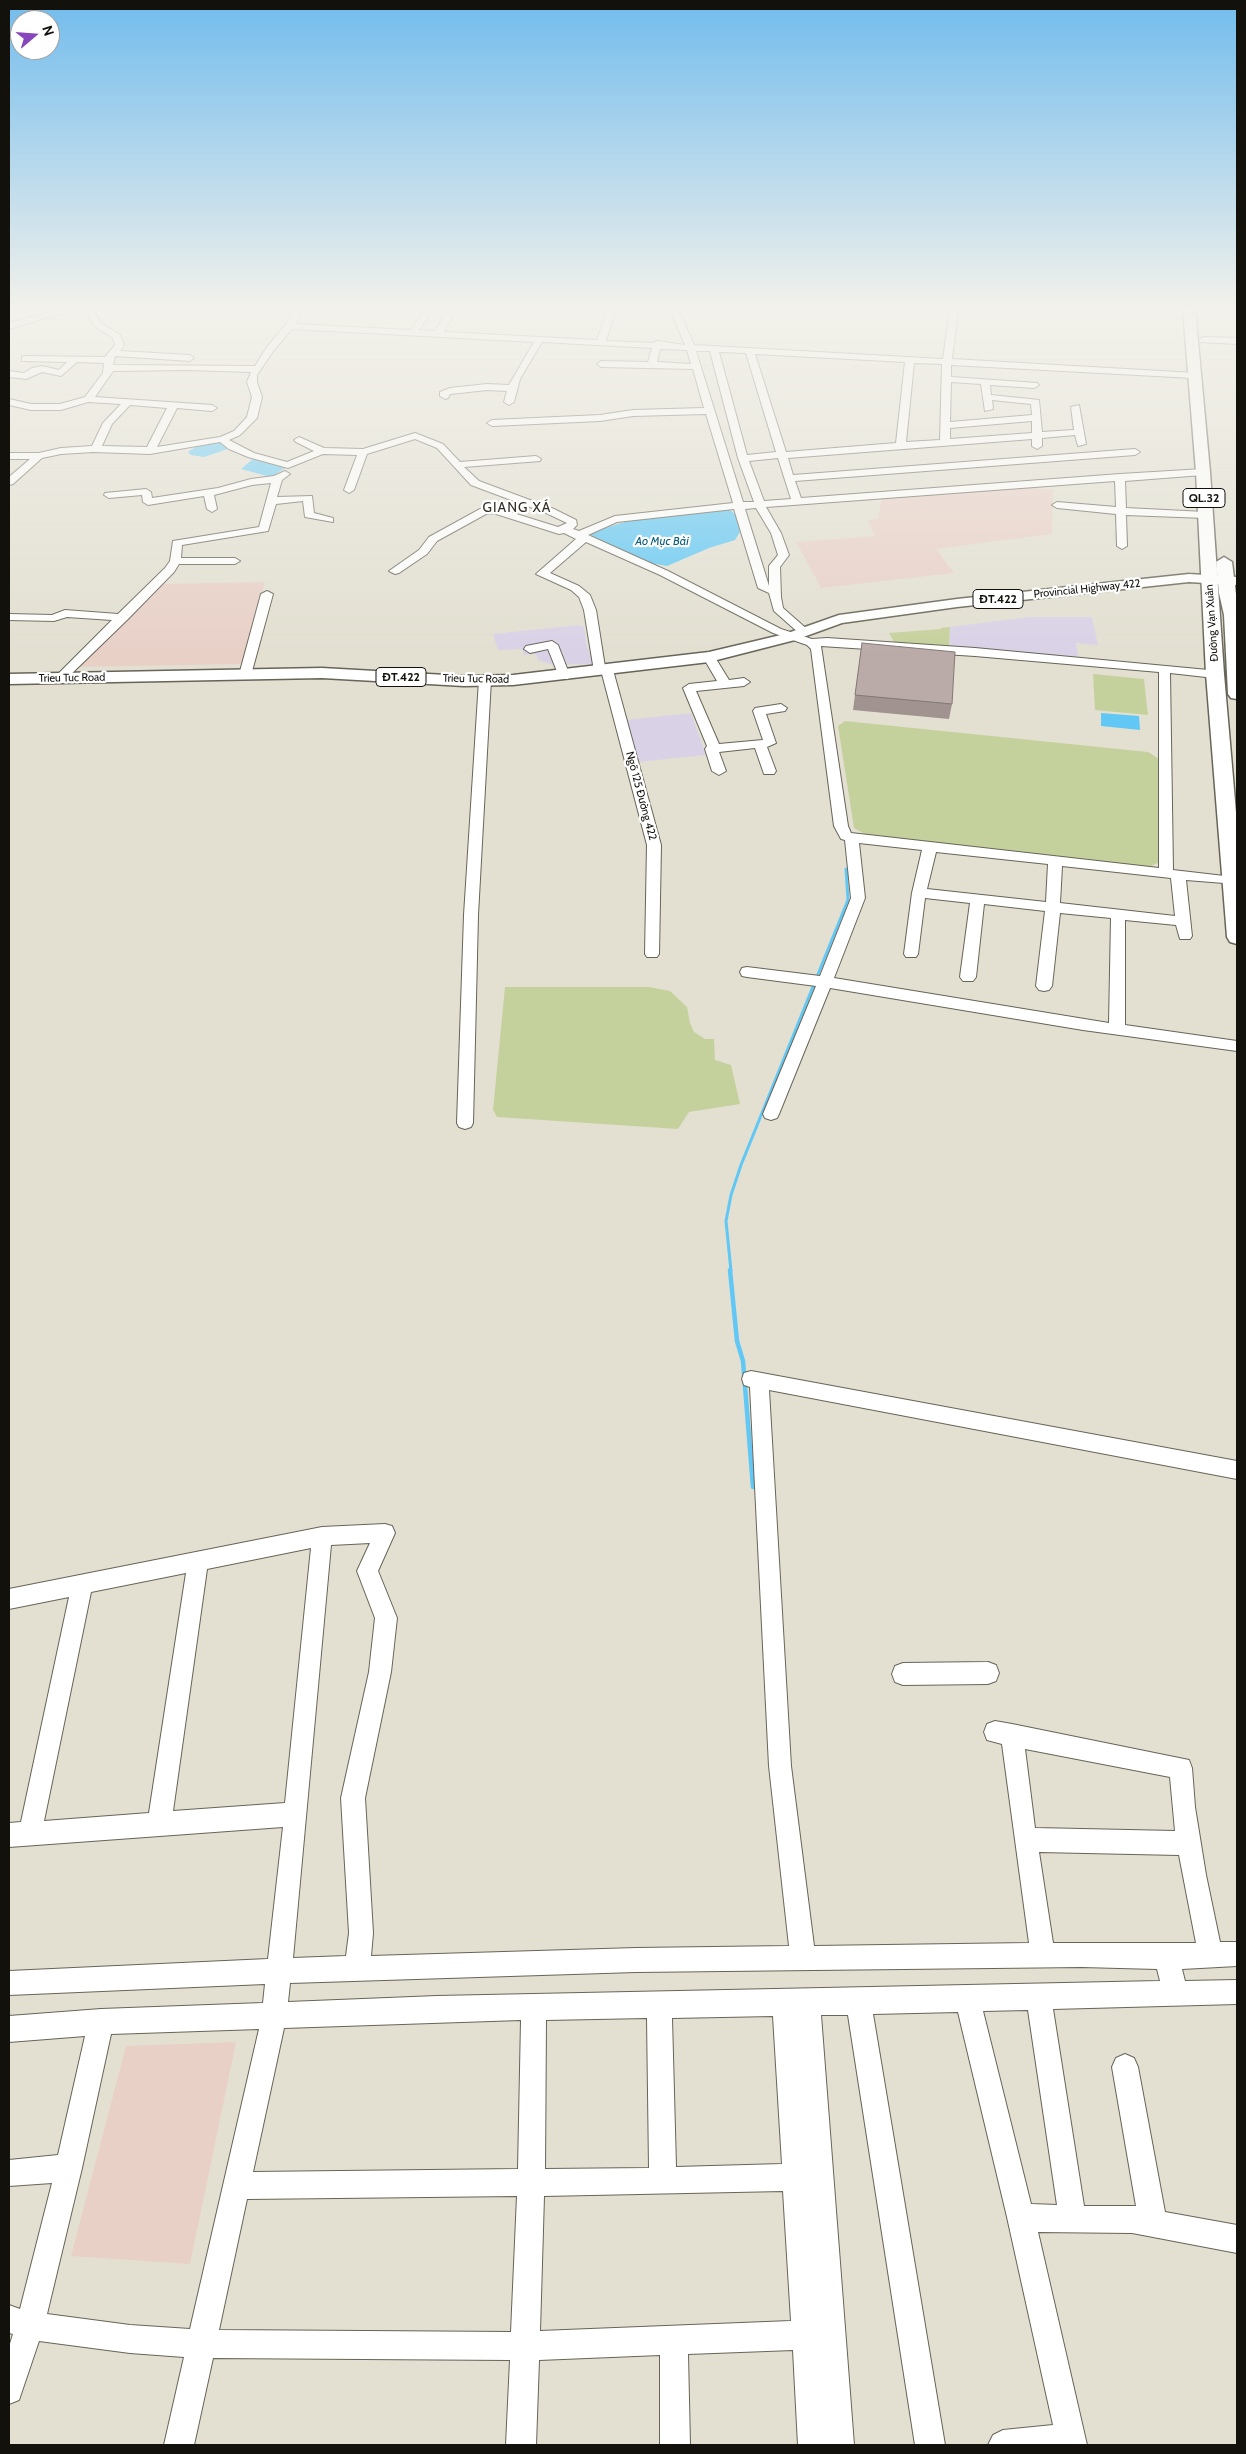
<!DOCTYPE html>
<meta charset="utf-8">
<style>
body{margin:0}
#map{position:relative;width:1246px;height:2454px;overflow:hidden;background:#e3e0d2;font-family:Cabin,sans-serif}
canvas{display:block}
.frame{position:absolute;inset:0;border:10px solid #12110c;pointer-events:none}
.north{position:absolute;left:10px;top:10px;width:50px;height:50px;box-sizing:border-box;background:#fff;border:1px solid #a0a09e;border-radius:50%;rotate:72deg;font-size:14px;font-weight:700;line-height:20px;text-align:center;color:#12110c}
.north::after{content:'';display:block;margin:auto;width:18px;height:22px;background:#8746bb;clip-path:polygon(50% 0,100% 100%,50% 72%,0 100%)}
</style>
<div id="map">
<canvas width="1246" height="2454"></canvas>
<div class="frame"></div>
<div class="north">N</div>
</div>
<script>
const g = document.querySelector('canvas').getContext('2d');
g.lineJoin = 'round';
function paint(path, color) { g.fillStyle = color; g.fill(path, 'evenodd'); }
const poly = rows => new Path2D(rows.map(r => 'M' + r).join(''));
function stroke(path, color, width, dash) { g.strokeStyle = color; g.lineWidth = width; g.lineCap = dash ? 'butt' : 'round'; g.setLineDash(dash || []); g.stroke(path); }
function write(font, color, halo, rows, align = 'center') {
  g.font = font + ' Cabin,sans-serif'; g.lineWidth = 4.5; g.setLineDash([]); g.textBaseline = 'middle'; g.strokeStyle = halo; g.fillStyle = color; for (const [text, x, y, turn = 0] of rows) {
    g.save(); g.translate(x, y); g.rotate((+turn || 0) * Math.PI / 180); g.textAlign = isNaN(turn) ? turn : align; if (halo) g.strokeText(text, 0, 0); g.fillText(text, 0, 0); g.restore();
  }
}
const commercial = poly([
 [1028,617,1092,617,1098,645,1076,643,1079,661,949,648,950,627],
 [579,625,584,627,587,647,594,664,553,665,538,660,536,654,524,655,522,649,498,650,493,634],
 [691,713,706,755,638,762,626,720]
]);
const education = poly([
 [1022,487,1053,490,1052,534,936,549,954,573,821,588,796,542,875,536,868,520,878,519,882,498,925,496,925,494],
 [265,582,243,664,75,667,160,584],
 [236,2042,190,2264,71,2256,126,2046]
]);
const green = poly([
 [950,627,949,648,894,642,889,633,941,629,941,628],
 [1093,674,1144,679,1148,715,1095,710],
 [845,721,1148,752,1158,758,1160,862,1149,867,865,834,854,828,838,726],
 [505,987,649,987,670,991,687,1007,690,1023,694,1032,705,1039,714,1039,715,1060,731,1065,740,1104,689,1112,678,1129,497,1117,493,1110]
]);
const water = poly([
 [220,442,228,446,228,449,204,457,191,455,188,452,198,445],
 [253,459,285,467,285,468,271,477,241,469],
 [730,510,736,515,740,532,735,540,709,548,667,566,650,563,586,534,631,520],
 [1101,713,1139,716,1140,730,1101,726]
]);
const streamFar1 = poly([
 [731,1271,726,1221,731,1195,741,1165,848,900,846,869]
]);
const stream = poly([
 [730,1270,737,1341,743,1361,753,1487]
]);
const minor = poly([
 [62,309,76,309,9,329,9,323,62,309],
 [85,309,93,309,100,322,120,335,124,345,120,351,190,355,194,358,190,361,115,356,113,365,255,366,267,347,287,323,291,317,291,309,299,309,299,317,295,324,411,330,425,309,433,309,419,330,435,331,448,309,456,309,444,332,597,340,608,309,616,309,606,341,653,343,657,341,685,345,670,309,678,309,694,345,943,359,950,309,958,309,952,359,1196,373,1196,377,1193,378,951,365,951,377,1037,383,1039,385,1034,388,990,385,991,395,1039,400,1042,432,1074,430,1071,407,1079,405,1086,444,1078,446,1075,435,1042,438,1042,446,1037,449,1032,446,1032,439,788,458,793,475,1135,449,1140,452,1135,455,795,481,801,498,1120,474,1203,469,1208,472,1203,475,1125,481,1126,508,1205,512,1210,515,1205,518,1126,515,1127,546,1122,549,1117,546,1116,514,1057,508,1052,505,1057,502,1116,507,1115,481,766,507,781,533,789,555,780,567,781,597,783,608,808,630,808,634,800,634,774,611,769,593,758,588,734,509,617,522,588,535,668,571,781,629,812,639,827,638,975,648,1219,671,1221,674,1219,677,1215,678,1170,673,1173,870,1233,877,1237,878,1237,884,1186,880,1192,936,1190,939,1180,939,1176,925,1125,920,1125,1025,1237,1041,1237,1051,1083,1030,830,988,779,1114,777,1118,771,1120,765,1118,763,1114,816,986,747,977,742,976,740,972,742,968,747,967,820,976,851,898,845,840,841,839,834,826,811,649,807,645,773,633,660,575,586,542,550,573,579,586,590,595,596,610,605,667,613,670,661,845,659,954,657,957,647,957,645,954,647,845,602,674,596,674,594,671,584,610,579,597,571,590,536,574,576,539,564,533,559,534,493,513,486,514,437,541,427,554,399,573,395,574,389,571,419,550,429,537,480,509,494,507,558,527,567,523,546,513,471,485,437,448,415,439,367,454,354,490,349,493,344,490,357,455,323,454,288,468,248,457,229,449,220,442,150,454,93,452,61,454,42,458,13,484,9,485,9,477,30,459,9,459,9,453,39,453,61,448,92,446,103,423,121,404,88,402,61,410,31,410,9,405,9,399,31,404,60,404,85,397,103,373,104,363,77,362,61,376,42,372,26,379,9,377,9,371,24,373,32,368,42,366,59,370,67,362,22,361,22,357,25,356,105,357,115,345,113,338,94,326,85,309],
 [292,329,534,342,509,385,487,384,450,388,440,392,440,396,445,399,448,398,450,394,487,390,507,391,504,402,509,405,514,402,520,379,542,342,652,348,648,362,601,361,597,364,601,367,693,369,704,408,633,410,600,415,492,420,487,423,492,426,600,421,633,416,706,414,733,503,615,516,579,531,573,529,577,525,576,520,554,509,479,481,464,467,540,461,541,459,536,456,460,462,443,444,415,433,363,449,324,448,299,437,294,440,296,442,314,451,287,462,254,453,229,440,240,435,257,418,262,397,257,382,257,375,274,350,292,329],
 [660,349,687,350,691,364,657,362,660,349],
 [696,351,710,351,738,458,754,502,743,502,696,351],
 [719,352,746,353,776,452,747,455,719,352],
 [755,354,905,362,896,443,786,452,755,354],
 [914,363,942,364,940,440,906,442,914,363],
 [187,370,251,372,247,382,252,397,247,417,234,431,220,437,157,447,177,408,212,411,217,408,212,405,95,397,113,371,187,370],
 [951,382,981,384,985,411,993,409,992,400,1031,404,1032,415,950,422,951,382],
 [130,405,167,408,147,447,102,446,112,424,130,405],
 [1032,421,1032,433,950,439,950,428,1032,421],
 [778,458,791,499,764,501,749,461,778,458],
 [756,508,771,533,778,555,769,566,769,586,745,509,756,508],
 [821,646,975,656,1159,672,1159,868,851,833,848,826,821,646],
 [859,843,922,850,912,893,904,954,906,957,916,957,918,954,925,898,970,903,960,977,963,981,973,981,976,977,984,904,1045,911,1036,986,1039,990,1044,991,1049,990,1052,986,1060,913,1111,918,1109,1023,834,978,865,898,859,843],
 [936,852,1048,864,1046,902,927,889,936,852],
 [1062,866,1171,878,1175,916,1060,903,1062,866],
 [1203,337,1237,338,1237,344,1200,342,1199,340,1203,337],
 [285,471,290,474,282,480,277,497,312,496,314,513,333,518,333,522,305,517,303,501,276,504,268,531,182,545,181,558,235,558,240,561,235,564,179,564,174,572,127,620,64,681,60,682,54,678,112,620,67,617,54,621,9,620,9,614,52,615,65,610,118,614,165,568,170,561,173,541,259,527,271,483,252,485,214,495,217,509,212,512,207,509,204,496,148,505,143,502,142,495,109,498,104,495,105,493,146,489,151,492,152,498,218,488,251,479,274,476,285,471],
 [267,591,273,594,251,675,249,678,241,678,239,675,261,594,267,591],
 [552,641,558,645,570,676,568,679,560,679,548,649,530,653,524,649,526,646,552,641],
 [709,653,713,654,729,680,744,678,750,682,744,686,696,691,719,744,763,740,753,711,755,708,781,704,787,708,785,711,766,714,776,743,767,747,776,771,774,774,764,774,755,748,719,752,726,771,719,775,712,771,705,749,707,746,683,688,689,684,717,681,703,657,709,653],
 [485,676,491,680,478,915,473,1123,471,1127,465,1129,459,1127,457,1123,464,915,479,680,485,676],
 [751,1371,1237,1461,1237,1479,769,1390,791,1766,814,1946,1029,1943,1002,1744,987,1740,984,1732,987,1724,995,1721,1012,1724,1189,1760,1192,1768,1195,1807,1206,1875,1220,1942,1237,1942,1237,1966,1182,1969,1185,1981,1237,1980,1237,2004,1053,2009,1084,2206,1136,2206,1112,2067,1116,2058,1125,2054,1134,2058,1138,2067,1165,2212,1237,2225,1237,2253,1132,2233,1038,2232,1087,2445,988,2445,993,2435,1003,2430,1053,2425,1007,2217,958,2012,873,2014,945,2445,915,2445,848,2015,821,2015,854,2445,798,2445,793,2350,688,2354,690,2445,660,2445,660,2355,539,2360,536,2445,506,2445,510,2360,213,2358,194,2445,164,2445,184,2357,130,2353,39,2341,19,2400,9,2404,9,2347,13,2334,9,2333,9,2305,20,2309,52,2183,9,2186,9,2160,58,2155,85,2036,9,2042,9,2016,101,2009,263,2003,265,1984,9,1995,9,1971,268,1959,283,1827,9,1847,9,1823,21,1822,69,1597,9,1609,9,1589,322,1527,385,1524,392,1526,395,1533,378,1571,397,1618,391,1672,365,1798,373,1933,371,1956,636,1948,789,1946,769,1766,750,1387,744,1385,742,1379,744,1373,751,1371],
 [370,1543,357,1571,375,1618,369,1672,341,1798,349,1933,346,1956,293,1958,331,1545,370,1543],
 [311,1548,285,1803,173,1811,207,1569,311,1548],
 [186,1573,149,1813,44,1821,91,1592,186,1573],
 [1025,1749,1170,1777,1175,1831,1035,1828,1025,1749],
 [1039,1852,1179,1855,1196,1943,1053,1943,1039,1852],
 [1082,1967,1157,1969,1160,1981,437,1996,288,2002,290,1983,636,1972,1082,1967],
 [1028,2010,1057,2205,1031,2204,983,2011,1028,2010],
 [773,2016,782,2164,676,2167,672,2018,773,2016],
 [647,2018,649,2168,545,2169,546,2020,647,2018],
 [521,2020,518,2169,253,2172,284,2028,521,2020],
 [259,2029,190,2329,130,2325,47,2314,82,2168,111,2034,259,2029],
 [783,2191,791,2321,540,2331,544,2196,783,2191],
 [517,2196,511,2332,219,2330,247,2199,517,2196],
 [988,1662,996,1665,999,1673,996,1681,988,1684,903,1685,895,1682,892,1674,895,1666,903,1663,988,1662]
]);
const major = poly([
 [1189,574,1237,577,1237,585,1189,582,957,607,842,623,795,640,709,662,513,685,464,686,322,678,9,684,9,674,322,668,464,676,513,675,709,652,785,634,839,615,957,599,1189,574]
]);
const highway = poly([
 [1183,309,1195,309,1210,472,1224,674,1237,824,1237,944,1230,942,1227,937,1206,674,1196,472,1183,309],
 [1224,557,1232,562,1237,602,1237,699,1231,698,1228,694,1224,615,1219,593,1216,562,1224,557]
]);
const wall = poly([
 [862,643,952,704,949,719,853,710]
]);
const building = poly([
 [862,643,955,652,952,704,855,695,862,643]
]);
const farStreetnames = [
 ["Provincial Highway 422",1087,589,-6],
 ["Đường Vạn Xuân",1212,623,-94],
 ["Trieu Tuc Road",72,678,-1],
 ["Trieu Tuc Road",476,679,1],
 ["Ngõ 125 Đường 422",641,796,75]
];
const shields = [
 [1204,498,42],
 [998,599,50],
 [401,677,50]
];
const shieldNames = [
 ["QL.32",1204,498],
 ["ĐT.422",998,599],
 ["ĐT.422",401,677]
];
const farWaternames = [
 ["Ao Mục Bài",662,541]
];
const farQuarternames = [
 ["GIANG XÁ",517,508]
];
paint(commercial, '#d9d2e7');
paint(education, '#e8d0c7');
paint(green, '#c5d19c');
paint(water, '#61c8f5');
stroke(streamFar1, '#61c8f5', 3);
stroke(stream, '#61c8f5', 4.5);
stroke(minor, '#676458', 2);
stroke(major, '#676458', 3);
stroke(highway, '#676458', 3);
paint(minor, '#fff');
paint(major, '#fff');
paint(highway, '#fff');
paint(wall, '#a09390');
paint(building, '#baaba8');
stroke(building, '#827876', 1);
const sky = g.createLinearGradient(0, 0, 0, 653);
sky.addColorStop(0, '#72bced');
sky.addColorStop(0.47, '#f2f1eb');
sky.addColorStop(1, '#f2f1eb00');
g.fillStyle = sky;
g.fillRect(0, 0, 1246, 653);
write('11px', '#12110c', '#fff', farStreetnames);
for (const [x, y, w] of shields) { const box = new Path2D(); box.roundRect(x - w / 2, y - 9.5, w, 19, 4); g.fillStyle = '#fff'; g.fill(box); stroke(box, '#12110c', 1); }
write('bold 12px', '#12110c', null, shieldNames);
write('italic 12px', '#085e7c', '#fff', farWaternames);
g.letterSpacing = '1px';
write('14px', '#333025', '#fff', farQuarternames);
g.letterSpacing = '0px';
</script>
